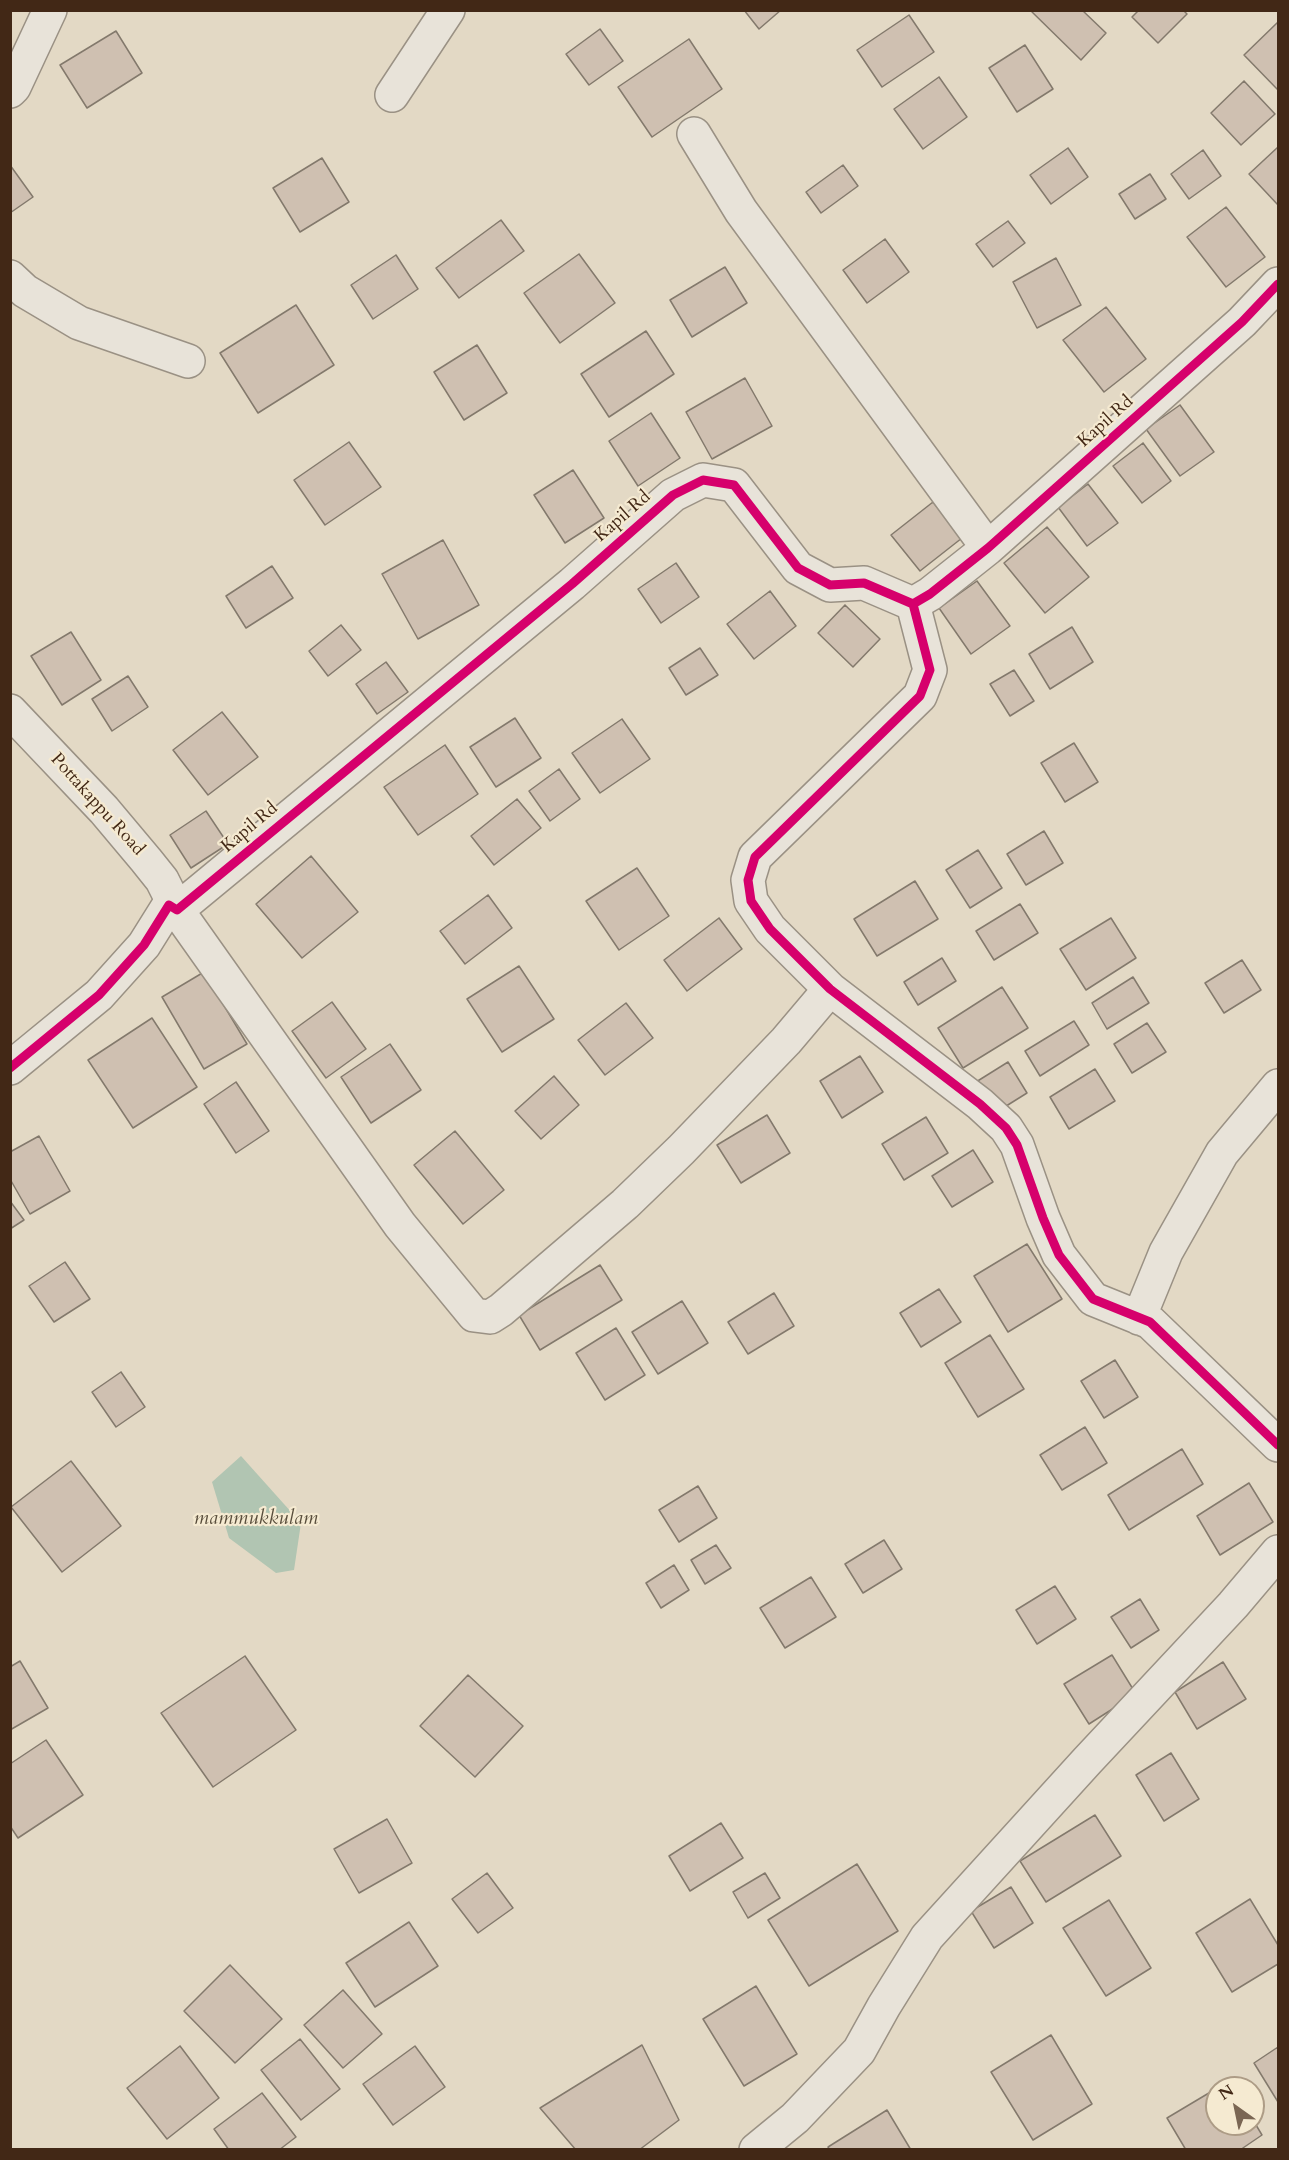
<!DOCTYPE html>
<style>
body{margin:0}
#map{position:relative;width:1289px;height:2160px;overflow:hidden;background:#e3d9c5;font-family:Cardo,serif}
canvas{display:block}
.frame{position:absolute;inset:0;border:12px solid #422816;pointer-events:none}
.north{position:absolute;left:1205px;top:2076px;width:60px;height:60px;box-sizing:border-box;background:#f5ead1;border:2px solid #ad9c86;border-radius:50%;rotate:327deg;font-size:16px;font-weight:700;line-height:24px;text-align:center;color:#422816}
.north::after{content:'';display:block;margin:auto;width:21px;height:27px;background:#7a6653;clip-path:polygon(50% 0,100% 100%,50% 72%,0 100%)}
</style>
<div id="map">
<canvas width="1289" height="2160"></canvas>
<div class="frame"></div>
<div class="north">N</div>
</div>
<script>
const g = document.querySelector('canvas').getContext('2d');
g.lineJoin = 'round';
function paint(path, color) { g.fillStyle = color; g.fill(path, 'evenodd'); }
const poly = rows => new Path2D(rows.map(r => 'M' + r).join(''));
function stroke(path, color, width, dash) { g.strokeStyle = color; g.lineWidth = width; g.lineCap = dash ? 'butt' : 'round'; g.setLineDash(dash || []); g.stroke(path); }
function write(font, color, halo, rows, align = 'center') {
  g.font = font + ' Cardo,serif'; g.lineWidth = 4.5; g.setLineDash([]); g.textBaseline = 'middle'; g.strokeStyle = halo; g.fillStyle = color; for (const [text, x, y, turn = 0] of rows) {
    g.save(); g.translate(x, y); g.rotate((+turn || 0) * Math.PI / 180); g.textAlign = isNaN(turn) ? turn : align; if (halo) g.strokeText(text, 0, 0); g.fillText(text, 0, 0); g.restore();
  }
}
const water = poly([
 [241,1456,301,1523,294,1570,276,1573,229,1538,212,1482]
]);
const building = poly([
 [744,10,781,10,759,29,744,10],
 [1030,10,1082,10,1106,33,1081,60,1030,10],
 [1139,10,1183,10,1187,14,1158,43,1132,17,1139,10],
 [909,15,934,52,882,87,857,50,909,15],
 [1278,22,1278,90,1244,55,1278,22],
 [600,29,623,61,589,85,566,54,600,29],
 [116,31,142,73,87,108,60,65,116,31],
 [689,39,722,89,652,137,618,87,689,39],
 [1025,45,1053,89,1017,112,989,68,1025,45],
 [939,77,967,117,923,149,894,109,939,77],
 [1244,81,1275,114,1241,145,1211,113,1244,81],
 [1278,147,1278,205,1249,174,1278,147],
 [1068,148,1088,177,1051,204,1030,175,1068,148],
 [1203,150,1221,176,1189,199,1171,174,1203,150],
 [322,158,349,202,300,232,273,188,322,158],
 [10,165,33,197,10,213,10,165],
 [843,165,858,186,821,213,806,192,843,165],
 [1150,174,1166,199,1135,219,1119,194,1150,174],
 [1226,207,1265,257,1226,287,1187,237,1226,207],
 [501,220,524,251,459,298,436,268,501,220],
 [1008,221,1025,243,993,267,976,244,1008,221],
 [885,239,909,272,867,303,843,270,885,239],
 [579,254,615,303,560,343,524,293,579,254],
 [396,255,418,289,373,319,351,285,396,255],
 [1056,258,1081,305,1037,328,1013,282,1056,258],
 [725,267,747,303,692,337,670,300,725,267],
 [296,305,334,365,258,413,220,353,296,305],
 [1106,307,1146,359,1104,392,1063,340,1106,307],
 [646,331,674,374,609,417,581,374,646,331],
 [477,345,507,393,464,420,434,372,477,345],
 [745,378,772,426,712,459,686,412,745,378],
 [1180,405,1214,452,1180,476,1146,429,1180,405],
 [651,413,680,458,638,486,609,441,651,413],
 [349,442,381,487,325,525,294,480,349,442],
 [1143,443,1171,481,1142,503,1113,466,1143,443],
 [573,470,604,518,565,543,534,495,573,470],
 [1088,484,1118,523,1087,546,1058,507,1088,484],
 [933,502,962,538,920,571,891,535,933,502],
 [1047,527,1089,577,1045,613,1004,563,1047,527],
 [443,540,479,605,418,639,382,574,443,540],
 [676,563,699,597,661,623,638,589,676,563],
 [272,566,293,598,246,628,226,596,272,566],
 [977,581,1010,626,971,654,939,608,977,581],
 [770,591,796,626,754,659,727,624,770,591],
 [845,605,880,639,853,667,818,633,845,605],
 [341,625,361,650,328,676,309,651,341,625],
 [1072,627,1093,662,1050,689,1029,654,1072,627],
 [71,632,101,680,62,705,31,656,71,632],
 [700,648,718,675,686,695,669,668,700,648],
 [386,662,408,692,377,714,356,684,386,662],
 [1014,670,1034,701,1010,716,990,684,1014,670],
 [128,676,148,707,112,731,92,699,128,676],
 [222,712,258,757,208,795,173,750,222,712],
 [515,718,541,758,496,787,470,747,515,718],
 [622,719,650,759,600,793,572,753,622,719],
 [1074,743,1098,782,1065,802,1041,763,1074,743],
 [445,745,478,794,418,835,384,787,445,745],
 [559,769,580,799,550,821,529,791,559,769],
 [517,799,541,828,494,865,471,836,517,799],
 [206,811,228,844,191,868,170,835,206,811],
 [1044,831,1063,863,1026,885,1007,854,1044,831],
 [978,850,1002,888,970,908,946,870,978,850],
 [311,856,358,912,302,958,256,904,311,856],
 [637,868,669,916,619,950,586,901,637,868],
 [915,881,938,919,877,956,854,919,915,881],
 [488,895,512,928,465,964,440,931,488,895],
 [1020,904,1038,933,994,960,976,931,1020,904],
 [719,918,742,949,687,991,664,960,719,918],
 [1111,918,1136,958,1086,990,1060,949,1111,918],
 [942,958,956,981,918,1005,904,982,942,958],
 [1242,960,1261,990,1224,1013,1205,983,1242,960],
 [519,966,554,1019,502,1052,467,999,519,966],
 [204,972,247,1044,204,1069,162,997,204,972],
 [1133,977,1149,1003,1107,1029,1092,1003,1133,977],
 [1002,987,1028,1028,963,1068,938,1028,1002,987],
 [332,1002,366,1049,326,1078,292,1031,332,1002],
 [626,1003,653,1038,605,1075,578,1040,626,1003],
 [152,1018,197,1087,133,1128,88,1060,152,1018],
 [1074,1021,1089,1045,1040,1076,1025,1051,1074,1021],
 [1147,1023,1166,1052,1132,1073,1114,1044,1147,1023],
 [390,1044,421,1090,371,1123,341,1077,390,1044],
 [860,1056,883,1092,842,1118,820,1081,860,1056],
 [1008,1062,1027,1093,995,1113,976,1082,1008,1062],
 [1095,1069,1115,1101,1069,1129,1050,1097,1095,1069],
 [554,1076,579,1105,541,1139,515,1111,554,1076],
 [236,1082,269,1131,236,1153,204,1104,236,1082],
 [767,1115,790,1153,741,1183,717,1145,767,1115],
 [926,1117,948,1153,904,1180,882,1144,926,1117],
 [455,1131,504,1190,463,1224,414,1165,455,1131],
 [39,1136,70,1191,30,1214,10,1179,10,1152,39,1136],
 [973,1150,993,1182,952,1207,932,1176,973,1150],
 [10,1201,24,1220,10,1229,10,1201],
 [1027,1244,1062,1299,1008,1332,974,1276,1027,1244],
 [65,1262,90,1299,54,1322,29,1286,65,1262],
 [600,1265,622,1300,540,1350,519,1315,600,1265],
 [939,1289,961,1322,921,1347,900,1313,939,1289],
 [774,1293,794,1326,748,1354,728,1322,774,1293],
 [682,1301,708,1343,658,1374,632,1332,682,1301],
 [616,1328,645,1375,605,1400,576,1353,616,1328],
 [990,1335,1024,1389,978,1417,945,1363,990,1335],
 [1115,1360,1138,1397,1104,1418,1081,1381,1115,1360],
 [121,1372,145,1407,116,1427,92,1392,121,1372],
 [1085,1427,1107,1463,1062,1490,1040,1455,1085,1427],
 [1182,1449,1203,1484,1129,1530,1108,1495,1182,1449],
 [71,1461,121,1526,62,1572,11,1507,71,1461],
 [1249,1483,1273,1522,1220,1555,1197,1516,1249,1483],
 [698,1486,717,1518,679,1542,659,1510,698,1486],
 [884,1540,902,1569,863,1593,845,1564,884,1540],
 [716,1545,731,1568,705,1584,691,1560,716,1545],
 [674,1565,689,1590,661,1608,646,1583,674,1565],
 [811,1577,836,1617,785,1648,760,1608,811,1577],
 [1055,1586,1076,1619,1037,1644,1016,1610,1055,1586],
 [1140,1599,1159,1630,1131,1648,1111,1617,1140,1599],
 [1112,1655,1136,1694,1089,1724,1064,1684,1112,1655],
 [245,1656,296,1730,213,1787,161,1713,245,1656],
 [20,1661,48,1708,10,1730,10,1667,20,1661],
 [1223,1662,1246,1699,1197,1729,1175,1692,1223,1662],
 [468,1675,523,1726,475,1777,420,1726,468,1675],
 [46,1740,83,1795,18,1838,10,1826,10,1764,46,1740],
 [1171,1753,1199,1799,1164,1821,1136,1775,1171,1753],
 [1095,1815,1121,1856,1046,1902,1020,1861,1095,1815],
 [387,1819,412,1863,359,1893,334,1849,387,1819],
 [721,1823,743,1858,690,1891,669,1856,721,1823],
 [857,1864,898,1931,809,1986,768,1920,857,1864],
 [487,1873,513,1908,478,1933,452,1899,487,1873],
 [765,1873,780,1898,748,1918,733,1892,765,1873],
 [1011,1887,1033,1923,994,1948,971,1911,1011,1887],
 [1250,1899,1278,1945,1278,1964,1232,1992,1196,1933,1250,1899],
 [1109,1900,1151,1968,1106,1996,1063,1928,1109,1900],
 [409,1922,438,1966,375,2007,346,1963,409,1922],
 [230,1965,282,2019,235,2063,184,2011,230,1965],
 [756,1986,797,2054,744,2086,703,2019,756,1986],
 [343,1990,382,2034,343,2068,304,2025,343,1990],
 [1051,2035,1092,2104,1033,2140,991,2072,1051,2035],
 [300,2039,340,2089,301,2120,261,2070,300,2039],
 [642,2045,679,2120,639,2150,576,2150,540,2108,642,2045],
 [180,2046,219,2098,167,2139,127,2088,180,2046],
 [415,2046,445,2087,393,2125,363,2084,415,2046],
 [1278,2047,1278,2102,1254,2063,1278,2047],
 [1229,2081,1233,2088,1217,2088,1217,2124,1253,2124,1253,2120,1262,2135,1240,2150,1186,2150,1167,2118,1229,2081],
 [262,2093,296,2137,279,2150,229,2150,214,2129,262,2093],
 [887,2110,911,2150,830,2150,828,2147,887,2110]
]);
const street = poly([
 [10,91,14,87,50,10],
 [392,95,448,10],
 [694,134,741,211,988,548],
 [10,277,25,291,79,323,188,361],
 [913,604,930,670,920,696,755,857,748,880,751,901,770,929,830,989,980,1104,1006,1128,1017,1145,1043,1218,1059,1255,1093,1299,1150,1322,1278,1445],
 [10,711,104,810,146,860,162,880,170,896,169,905],
 [177,910,400,1225,474,1315,490,1317,501,1310,625,1204,681,1150,786,1041,830,989],
 [10,1068,99,995,144,945,169,905,177,910,572,584,673,495,703,480,734,485,798,568,830,585,864,583,913,604,930,594,988,548,1242,322,1278,284],
 [1139,1318,1166,1252,1222,1153,1278,1086],
 [756,2150,795,2118,859,2051,884,2006,927,1937,1087,1761,1233,1605,1278,1552]
]);
const cycleway = poly([
 [913,604,930,670,920,696,755,857,748,880,751,901,770,929,830,989,980,1104,1006,1128,1017,1145,1043,1218,1059,1255,1093,1299,1150,1322,1278,1445],
 [10,1068,99,995,144,945,169,905,177,910,572,584,673,495,703,480,734,485,798,568,830,585,864,583,913,604,930,594,988,548,1242,322,1278,284]
]);
const streetNames = [
 ["Kapil Rd",1106,422,-42],
 ["Kapil Rd",623,517,-41],
 ["Pottakappu Road",97,805,48],
 ["Kapil Rd",250,828,-40]
];
const waterNames = [
 ["mammukkulam",256,1519]
];
paint(water, '#b1c5b2');
paint(building, '#cfc0b1');
stroke(building, '#83796c', 1.5);
stroke(street, '#9a9184', 36);
stroke(street, '#e8e3d9', 33);
stroke(cycleway, '#d6006c', 9);
write('18px', '#422816', '#f5ead1', streetNames);
write('italic 20px', '#584d3b', '#f5ead1', waterNames);
</script>
